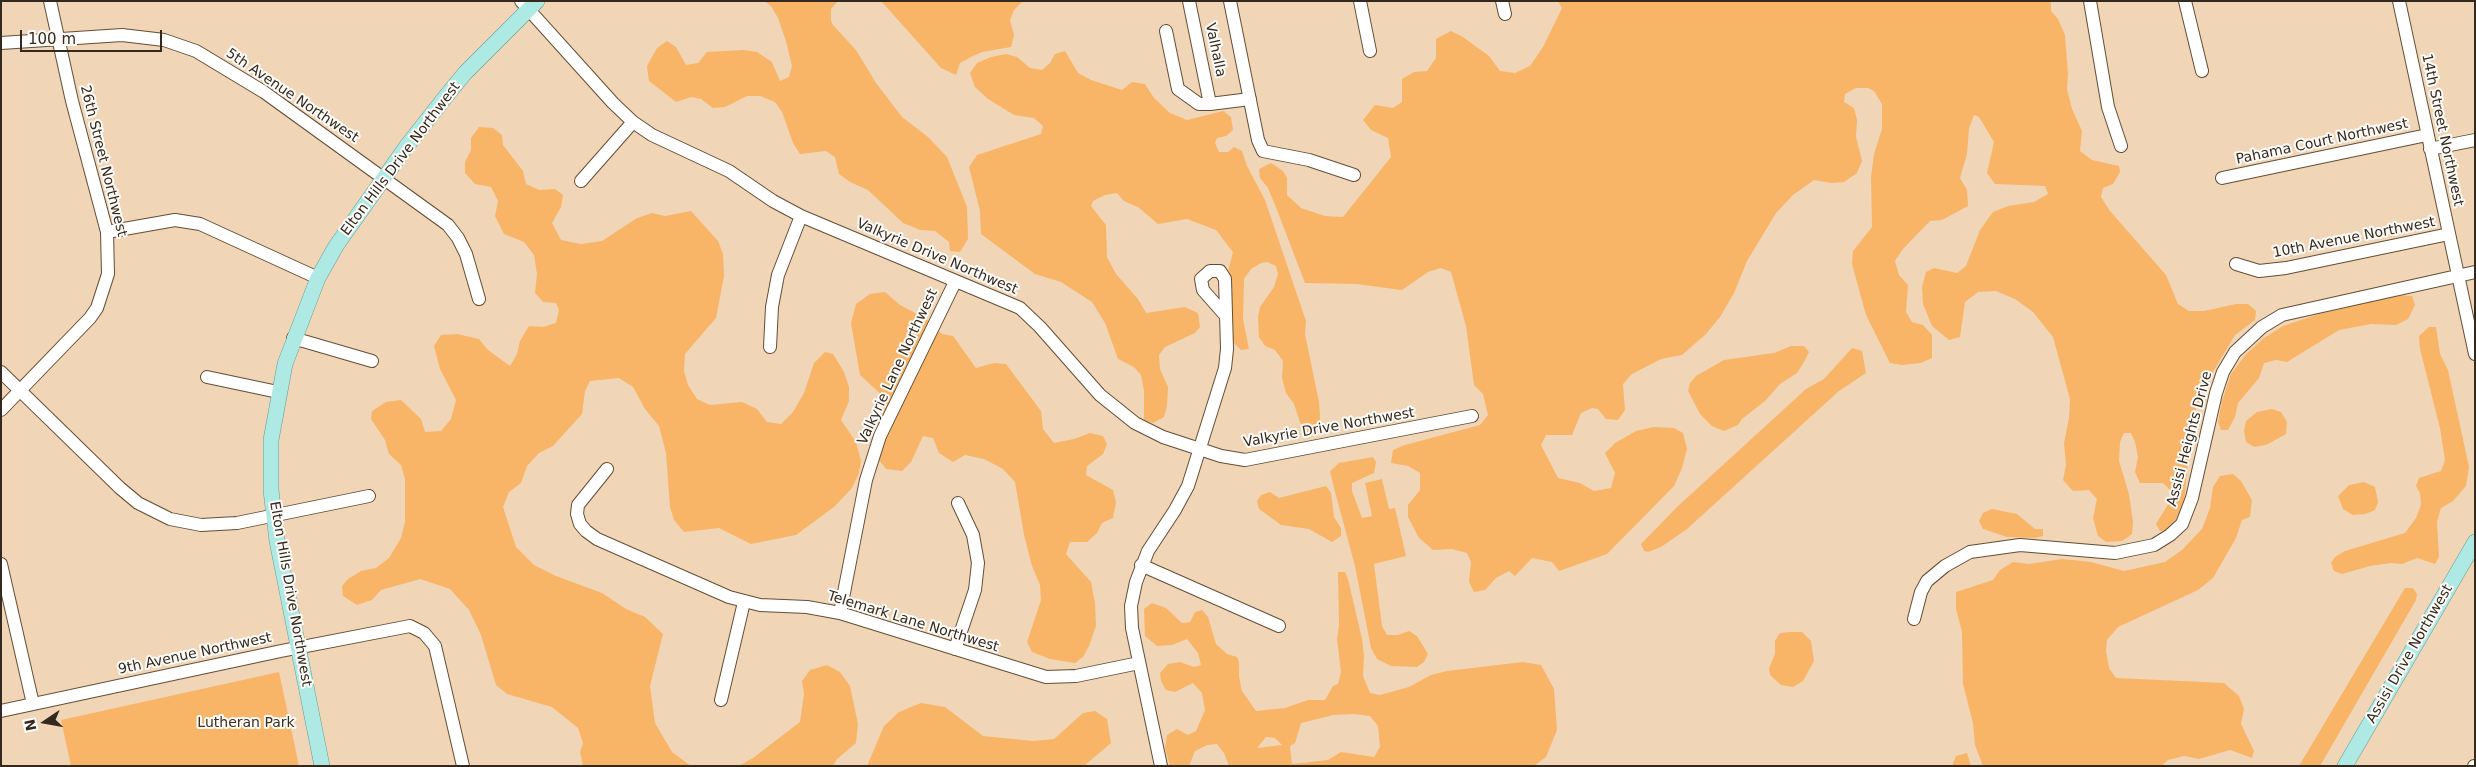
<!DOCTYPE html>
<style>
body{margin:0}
#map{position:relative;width:2476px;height:767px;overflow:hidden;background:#f1d5b7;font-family:"DejaVu Sans",sans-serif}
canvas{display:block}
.frame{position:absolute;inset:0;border:2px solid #34291e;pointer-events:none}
.north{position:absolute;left:20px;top:697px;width:50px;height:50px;-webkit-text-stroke:4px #fdfbf8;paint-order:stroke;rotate:258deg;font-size:14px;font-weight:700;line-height:20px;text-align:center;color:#34291e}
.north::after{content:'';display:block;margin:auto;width:18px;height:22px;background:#34291e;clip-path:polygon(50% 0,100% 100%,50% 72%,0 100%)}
.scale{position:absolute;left:20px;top:30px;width:142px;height:22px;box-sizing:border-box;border:2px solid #34291e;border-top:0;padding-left:6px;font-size:15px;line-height:18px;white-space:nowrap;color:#34291e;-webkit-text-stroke:4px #fdfbf8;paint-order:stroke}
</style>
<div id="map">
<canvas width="2476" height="767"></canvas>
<div class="frame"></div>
<div class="north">N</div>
<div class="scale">100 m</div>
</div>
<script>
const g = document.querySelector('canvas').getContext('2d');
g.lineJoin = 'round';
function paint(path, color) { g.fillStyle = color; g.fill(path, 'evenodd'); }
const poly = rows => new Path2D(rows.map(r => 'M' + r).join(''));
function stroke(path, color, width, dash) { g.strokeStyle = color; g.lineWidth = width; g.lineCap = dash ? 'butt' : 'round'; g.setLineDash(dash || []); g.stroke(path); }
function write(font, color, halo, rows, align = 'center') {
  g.font = font + ' "DejaVu Sans",sans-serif'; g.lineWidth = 4; g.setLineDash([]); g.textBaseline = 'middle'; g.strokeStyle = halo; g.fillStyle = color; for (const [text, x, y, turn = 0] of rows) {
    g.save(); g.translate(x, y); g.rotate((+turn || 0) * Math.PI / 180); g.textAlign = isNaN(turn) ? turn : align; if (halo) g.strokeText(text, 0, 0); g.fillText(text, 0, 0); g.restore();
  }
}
const green = poly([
 [764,1,838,1,831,9,831,21,833,25,856,50,876,83,902,117,928,137,947,157,967,207,968,239,960,252,950,251,949,242,935,231,920,230,903,223,868,190,850,182,839,174,835,157,826,151,800,154,793,143,782,112,775,102,760,96,747,96,725,107,713,108,701,99,691,97,676,102,649,81,647,66,657,48,667,41,676,47,686,65,698,63,707,52,744,50,757,52,772,62,780,81,789,77,792,66,786,41,778,18,771,6],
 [881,1,1023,1,1014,10,1010,20,1014,35,1011,47,982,52,971,57,960,63,956,75,941,68],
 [1558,1,2051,1,2051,11,2058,19,2065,35,2068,74,2067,89,2072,109,2082,131,2080,151,2092,160,2119,166,2120,172,2113,184,2103,188,2101,197,2110,211,2166,275,2178,304,2189,311,2204,311,2236,304,2248,304,2256,311,2255,320,2235,335,2210,377,2203,396,2189,422,2190,438,2184,505,2178,517,2166,530,2160,531,2156,524,2169,503,2171,491,2163,483,2140,483,2135,472,2138,457,2135,442,2131,433,2124,433,2120,442,2119,461,2129,494,2133,522,2132,534,2122,541,2106,542,2098,536,2093,518,2097,499,2089,490,2073,491,2063,480,2066,465,2064,443,2069,418,2070,399,2053,337,2033,312,2015,299,1996,291,1978,292,1965,302,1960,337,1949,340,1932,326,1923,304,1922,287,1926,272,1934,268,1957,273,1966,266,1980,230,1993,212,2008,206,2034,202,2048,194,2045,186,1995,184,1987,173,1994,142,1979,117,1974,115,1969,128,1967,154,1960,178,1967,190,1968,206,1942,220,1930,221,1903,249,1895,261,1899,275,1908,285,1906,312,1912,322,1923,325,1932,335,1932,358,1921,363,1902,365,1890,363,1866,315,1852,264,1853,251,1872,227,1871,177,1874,154,1882,129,1882,104,1874,91,1868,88,1856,88,1845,94,1844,102,1854,108,1857,120,1856,137,1862,161,1857,173,1844,182,1831,183,1814,180,1793,195,1776,213,1747,261,1734,293,1720,317,1706,334,1682,355,1661,359,1632,374,1623,384,1625,410,1618,420,1606,419,1598,409,1592,408,1581,413,1572,435,1546,435,1541,445,1558,478,1580,483,1594,491,1611,488,1615,473,1605,453,1615,443,1636,431,1654,427,1674,428,1683,433,1687,449,1682,468,1674,486,1607,554,1559,571,1552,562,1532,558,1515,576,1509,571,1496,578,1485,590,1474,592,1469,582,1471,562,1467,553,1452,549,1433,550,1419,538,1408,517,1408,505,1420,490,1420,473,1408,466,1391,463,1393,450,1405,445,1480,425,1488,415,1483,394,1474,385,1466,326,1451,272,1441,268,1428,272,1402,290,1356,284,1305,283,1277,210,1268,188,1260,178,1259,169,1271,163,1283,171,1287,178,1287,195,1301,208,1325,216,1343,217,1391,157,1388,138,1371,130,1363,120,1375,105,1393,108,1402,102,1402,79,1414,72,1427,71,1436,58,1436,39,1451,31,1463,37,1489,56,1500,71,1515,73,1530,66,1543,47,1562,8],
 [1065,51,1078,73,1091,80,1122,90,1132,82,1145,84,1154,98,1170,113,1187,120,1223,111,1231,117,1233,130,1226,136,1217,138,1215,143,1219,152,1228,152,1234,147,1242,151,1247,166,1265,200,1306,321,1305,334,1319,402,1321,432,1311,436,1303,431,1294,404,1286,393,1282,378,1283,361,1275,350,1265,346,1259,337,1258,317,1260,307,1274,287,1278,274,1276,266,1267,262,1261,263,1251,269,1244,279,1243,319,1249,349,1241,350,1234,343,1229,326,1227,276,1233,252,1216,230,1187,219,1158,224,1138,207,1124,201,1117,193,1105,195,1093,201,1091,206,1106,225,1107,257,1116,274,1138,299,1146,313,1185,307,1198,313,1200,327,1195,333,1165,347,1159,355,1160,369,1168,387,1167,406,1164,417,1153,423,1144,420,1144,391,1141,375,1134,367,1118,359,1105,323,1092,302,1061,282,1035,274,981,234,980,211,969,167,977,155,1041,134,1043,126,1034,118,1014,115,988,99,975,87,970,73,977,63,991,57,1006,54,1017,57,1030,68,1042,70,1050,63,1055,54],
 [479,127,493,128,502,135,503,145,523,171,526,184,539,190,555,189,563,195,561,207,552,223,561,240,581,244,602,241,637,218,652,213,665,216,691,211,718,241,723,254,724,276,716,318,685,354,684,371,688,385,697,399,710,405,742,402,757,409,767,422,781,424,793,412,804,393,814,363,825,352,833,354,844,372,849,387,849,401,841,420,856,442,861,461,859,473,852,488,834,507,796,535,751,544,719,528,684,532,674,520,670,507,666,453,659,426,645,409,633,387,619,378,590,381,585,391,582,414,553,446,539,453,527,466,521,483,509,492,503,507,516,547,534,565,556,576,602,593,626,609,645,617,663,634,650,686,655,723,672,752,691,766,583,766,580,752,583,743,578,728,552,707,507,694,496,685,481,635,469,610,450,589,420,579,381,590,372,600,357,605,343,596,342,586,348,579,361,571,376,568,389,558,401,538,405,522,405,479,401,465,389,454,385,440,371,419,372,411,386,402,401,400,421,419,425,432,441,431,451,419,456,400,440,369,434,346,441,335,457,334,479,339,488,350,510,366,517,354,520,341,529,326,543,327,556,323,559,310,556,303,543,302,535,293,537,274,534,255,524,242,504,234,495,216,498,201,491,187,475,184,465,173,465,162,471,150,471,138],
 [885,292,900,305,925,318,942,334,953,336,976,368,994,363,1006,364,1041,411,1043,429,1054,443,1074,439,1090,433,1103,436,1107,444,1103,454,1087,466,1086,475,1113,490,1116,502,1113,518,1102,523,1097,533,1087,542,1070,542,1066,554,1091,582,1095,603,1096,626,1089,646,1083,657,1075,663,1050,659,1032,652,1027,642,1041,600,1040,585,1032,566,1024,535,1015,482,1003,469,984,459,965,455,953,462,939,453,933,438,923,436,911,462,902,471,886,469,876,456,876,439,883,412,884,397,860,375,851,323,856,304,870,294],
 [2399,295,2412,296,2415,305,2408,319,2396,325,2371,324,2339,330,2287,362,2276,360,2264,363,2259,378,2238,403,2235,417,2228,430,2221,430,2218,422,2222,401,2231,374,2246,354,2264,338,2283,326,2319,314],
 [2429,327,2436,327,2440,354,2448,370,2469,467,2466,486,2453,501,2441,508,2437,522,2439,557,2435,564,2417,558,2402,564,2391,563,2370,566,2342,574,2334,571,2331,563,2335,557,2345,551,2405,533,2416,518,2421,505,2420,493,2416,486,2419,478,2441,471,2445,460,2440,428,2420,349,2419,336],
 [1791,346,1804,346,1809,352,1804,362,1797,373,1780,384,1765,401,1742,419,1738,425,1724,431,1712,426,1700,414,1688,391,1690,383,1696,376,1724,360,1774,353],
 [1852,348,1862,351,1866,373,1839,391,1687,529,1661,547,1648,552,1644,551,1641,544,1677,507,1806,389,1824,379],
 [2272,409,2281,412,2287,422,2286,434,2266,445,2254,447,2246,442,2244,431,2246,421,2257,412],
 [1373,457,1376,462,1374,473,1352,483,1352,491,1362,518,1372,516,1365,483,1382,479,1389,509,1395,508,1406,556,1374,564,1382,626,1387,635,1398,635,1409,631,1417,636,1428,654,1424,662,1417,667,1391,666,1377,659,1371,648,1355,566,1334,488,1330,471,1339,463],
 [2233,474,2241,481,2252,500,2250,517,2242,520,2236,538,2213,578,2198,590,2118,627,2107,640,2106,651,2109,668,2116,678,2224,683,2239,696,2244,709,2241,724,2254,751,2252,758,2230,750,2199,759,2184,756,2168,760,2161,766,1983,766,1975,745,1973,723,1963,684,1962,632,1956,609,1956,592,1993,580,2000,570,2013,562,2029,564,2062,559,2091,562,2124,571,2165,562,2182,550,2202,529,2210,508,2213,487,2220,476],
 [2364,482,2375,487,2378,502,2375,510,2365,514,2353,515,2343,509,2338,496,2349,485],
 [1326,486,1331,493,1334,517,1341,528,1341,536,1332,542,1309,529,1281,525,1259,509,1257,501,1261,495,1270,492,1279,498],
 [1992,509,2017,514,2035,529,2043,529,2043,536,2035,538,2007,537,1983,529,1979,521,1983,513],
 [1338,572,1345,572,1348,579,1362,639,1364,656,1363,676,1370,693,1380,695,1409,687,1431,675,1447,671,1523,662,1541,665,1554,689,1557,730,1546,757,1534,766,1229,766,1224,753,1217,744,1207,745,1195,751,1189,766,1170,766,1165,748,1167,735,1177,729,1188,735,1196,731,1205,710,1202,693,1193,683,1175,692,1166,690,1161,681,1160,673,1168,664,1180,662,1194,667,1201,665,1198,653,1187,639,1172,645,1157,646,1145,636,1144,609,1152,603,1166,608,1182,623,1190,622,1195,612,1202,610,1208,617,1216,644,1227,654,1237,657,1239,662,1239,677,1242,691,1256,711,1285,708,1308,700,1325,700,1333,686,1338,684,1341,672,1337,639,1339,625],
 [1354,714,1370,716,1378,726,1380,747,1374,757,1341,752,1328,760,1292,764,1290,746,1295,743,1301,723,1333,715],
 [1266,737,1275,738,1282,745,1257,748],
 [2405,588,2413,588,2417,594,2416,600,2320,766,2299,766],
 [1790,632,1802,632,1811,641,1814,661,1803,681,1793,687,1781,685,1770,675,1769,668,1775,654,1775,641,1780,633],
 [827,665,840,672,850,686,858,724,856,743,837,759,833,766,739,766,753,758,800,722,804,694,802,681,810,670],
 [279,672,299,766,71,766,61,720],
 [921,703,945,707,983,736,1033,741,1054,739,1083,713,1095,711,1107,719,1111,743,1084,766,867,766,884,726,899,712],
 [1967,753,1971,766,1952,766,1956,756]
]);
const minor = poly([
 [521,1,613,103,633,122,652,135,729,171,773,201,801,216,1020,308,1040,327,1100,395,1135,423,1163,437,1221,456,1245,460,1472,416],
 [1189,1,1210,104],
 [1230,1,1258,140,1263,151,1309,160,1354,175],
 [1360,1,1370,51],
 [1502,1,1505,14],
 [2090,1,2108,107,2121,146],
 [2185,1,2202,71],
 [2399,1,2475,354],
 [1166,31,1178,89,1199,104,1210,104,1250,99],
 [1,43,122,35,164,40,196,51,264,92,448,225,458,238,466,254,479,299],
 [2430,149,2475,140],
 [2222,178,2427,135],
 [581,181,633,122],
 [107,232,175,220,200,224,318,278],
 [2236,264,2259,271,2286,268,2449,234],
 [293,338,372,361],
 [770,347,772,307,778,275,801,216],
 [1,372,120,488,138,503,170,519,201,525,237,523,369,496],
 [207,377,278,392],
 [1,410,90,318,97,308,108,274,107,232,72,101,50,1],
 [607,469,578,505,577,514,580,524,586,531,597,539,729,597,760,605,807,607,840,613,1046,677,1076,676,1139,663],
 [1,564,33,704],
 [1141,565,1279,626],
 [840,613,866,480,880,436,955,282],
 [1914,619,1921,592,1927,581,1945,566,1970,552,2020,545,2115,553,2154,545,2170,535,2182,524,2192,498,2216,393,2223,372,2235,352,2262,327,2282,315,2475,272],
 [955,649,975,590,978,563,973,535,958,503],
 [721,700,744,602],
 [1,711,281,651,410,626,424,633,435,646,463,766],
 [1161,766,1132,628,1131,606,1136,582,1148,551,1175,510,1188,486,1225,368,1227,349,1225,279,1220,271,1210,271,1201,279,1203,290,1225,315],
 [2474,766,2475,766]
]);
const major = poly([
 [322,766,277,541,271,490,271,440,285,364,318,278,336,246,406,147,447,95,465,73,537,1],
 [2345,766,2475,542]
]);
const streetNames = [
 ["Valhalla",1215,50,78],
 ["5th Avenue Northwest",292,96,34],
 ["14th Street Northwest",2442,130,78],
 ["Pahama Court Northwest",2322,142,-12],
 ["Elton Hills Drive Northwest",401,159,-53],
 ["26th Street Northwest",103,161,76],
 ["10th Avenue Northwest",2354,238,-11],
 ["Valkyrie Drive Northwest",937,257,23],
 ["Valkyrie Lane Northwest",898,367,-65],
 ["Valkyrie Drive Northwest",1329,428,-10],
 ["Assisi Heights Drive",2190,439,-75],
 ["Elton Hills Drive Northwest",290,594,80],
 ["Telemark Lane Northwest",913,622,17],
 ["9th Avenue Northwest",195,654,-12],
 ["Assisi Drive Northwest",2410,654,-60]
];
const parkNames = [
 ["Lutheran Park",246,723]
];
paint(green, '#f8b567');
stroke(minor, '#654d33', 14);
stroke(major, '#619c93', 16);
stroke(minor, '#fff', 12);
stroke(major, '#afe9e4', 15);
write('14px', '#34291e', '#fdfbf8', streetNames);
write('14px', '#3d2d1c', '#fdfbf8', parkNames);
</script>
